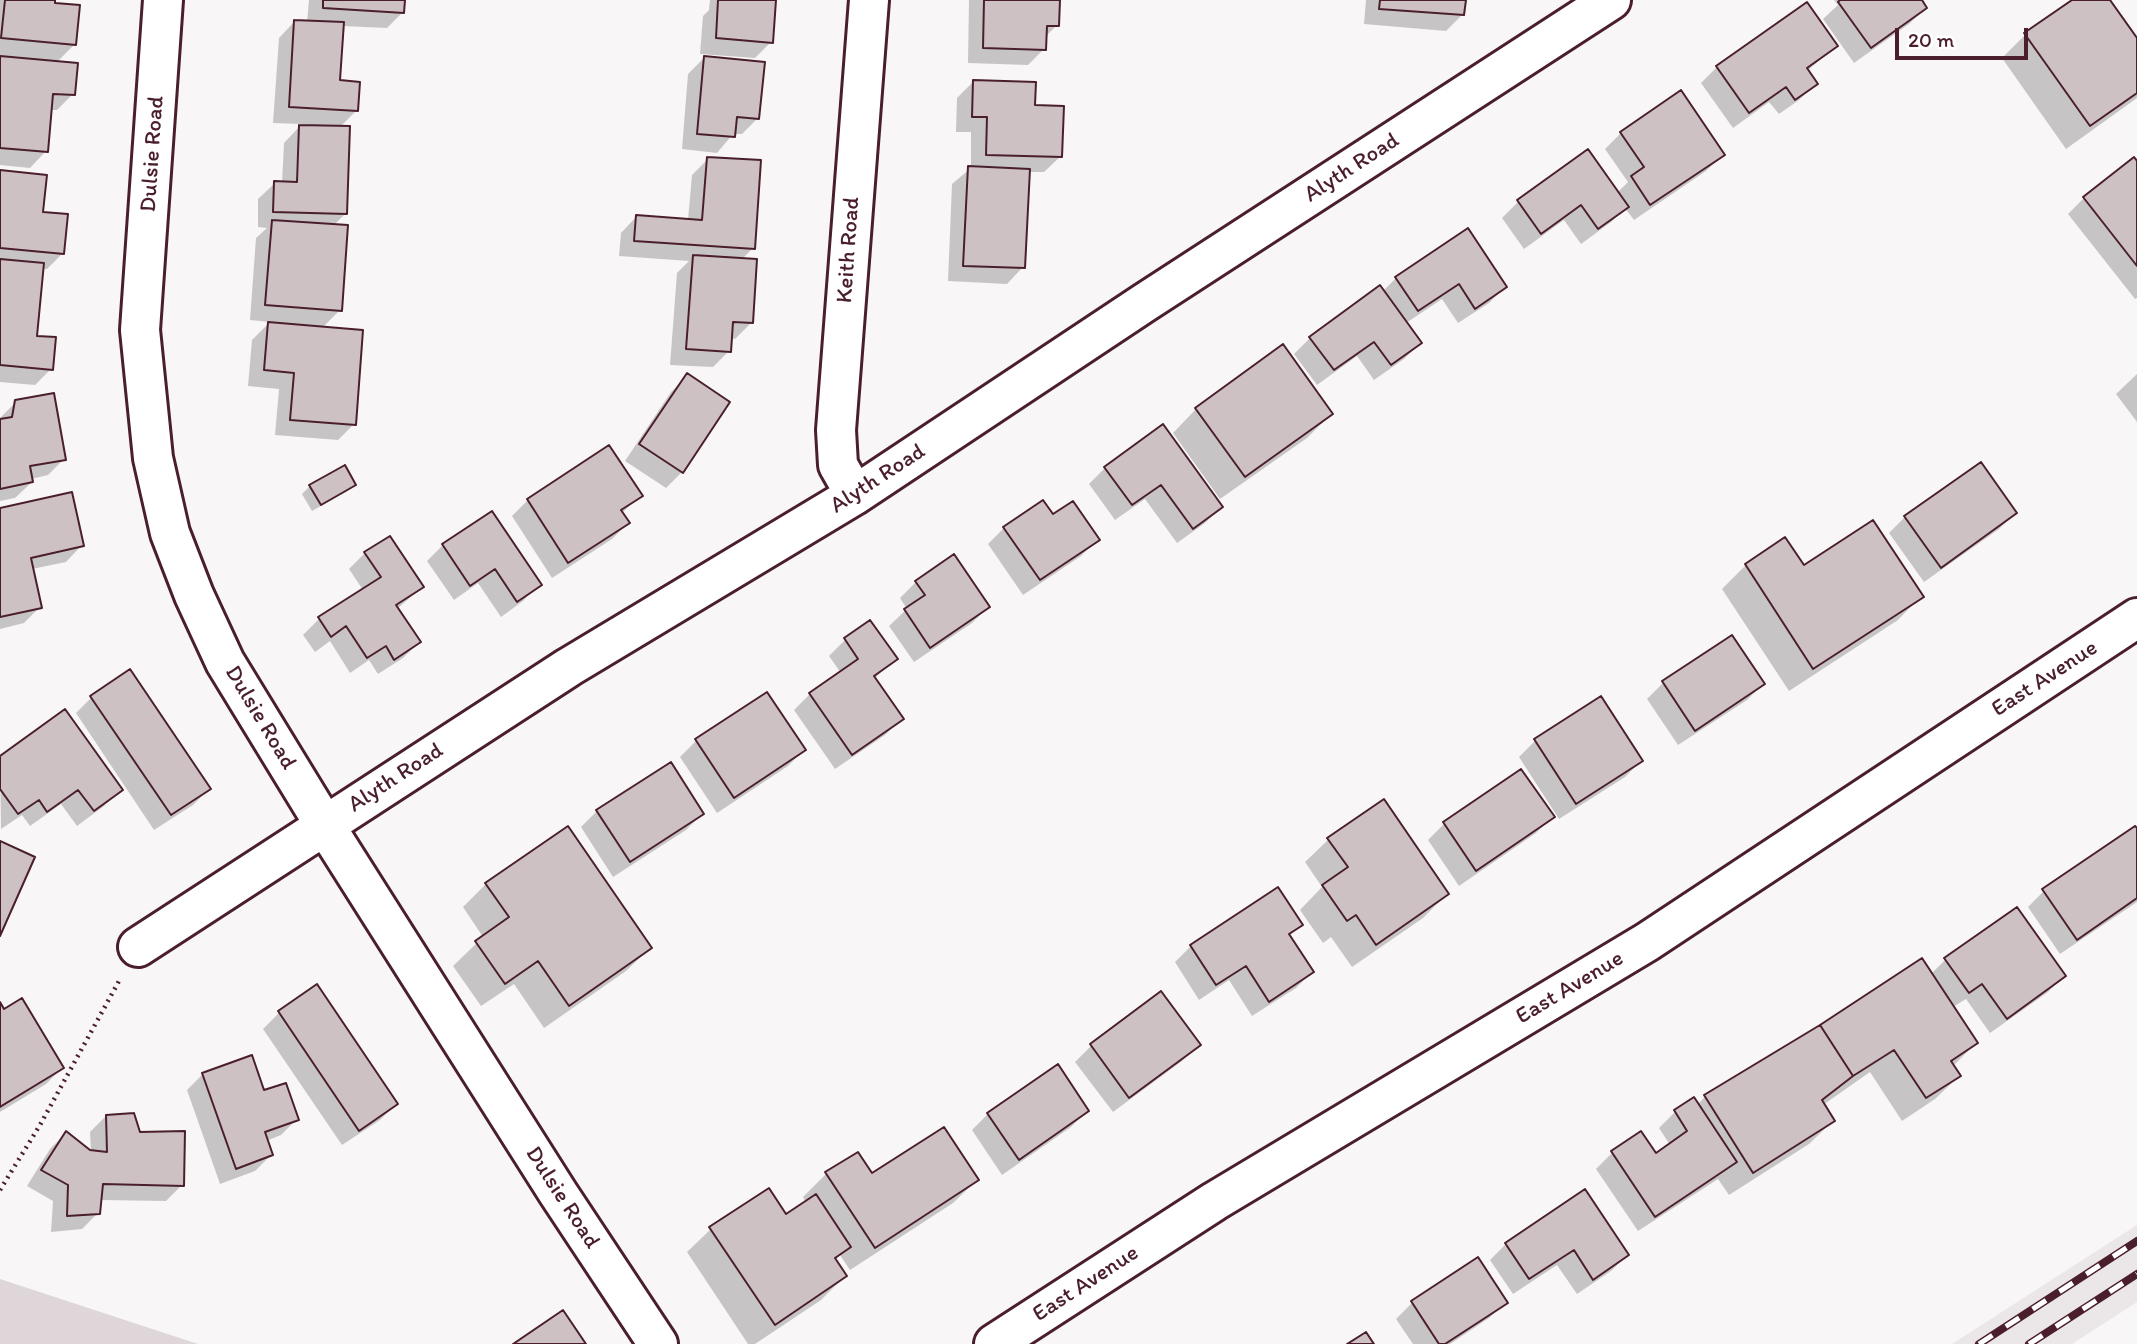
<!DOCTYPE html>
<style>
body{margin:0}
#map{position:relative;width:2137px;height:1344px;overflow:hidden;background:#f8f6f7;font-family:Itim,sans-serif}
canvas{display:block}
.scale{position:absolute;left:1895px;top:28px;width:133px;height:32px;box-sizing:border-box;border:4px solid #4a1f2b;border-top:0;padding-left:9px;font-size:21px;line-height:24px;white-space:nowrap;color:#4a1f2b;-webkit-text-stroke:5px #fff;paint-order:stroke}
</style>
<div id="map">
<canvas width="2137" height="1344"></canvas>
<div class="scale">20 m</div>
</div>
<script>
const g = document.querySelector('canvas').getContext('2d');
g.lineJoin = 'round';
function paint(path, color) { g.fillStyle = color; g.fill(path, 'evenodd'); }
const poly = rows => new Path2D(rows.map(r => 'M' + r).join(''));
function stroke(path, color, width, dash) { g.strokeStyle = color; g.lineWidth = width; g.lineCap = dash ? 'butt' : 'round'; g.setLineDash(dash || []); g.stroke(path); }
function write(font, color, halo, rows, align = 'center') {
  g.font = font + ' Itim,sans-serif'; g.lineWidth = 5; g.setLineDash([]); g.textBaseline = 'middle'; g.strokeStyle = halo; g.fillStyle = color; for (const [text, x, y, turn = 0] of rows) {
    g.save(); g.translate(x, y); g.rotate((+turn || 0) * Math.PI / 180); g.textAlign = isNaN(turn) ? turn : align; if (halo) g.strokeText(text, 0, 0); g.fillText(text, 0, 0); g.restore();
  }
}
const built = poly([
 [2137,1225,2137,1302,2072,1344,1952,1344]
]);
const green = poly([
 [0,1279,198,1344,0,1344]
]);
const shadow = poly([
 [0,0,53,0,75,44,56,63,73,94,57,110,50,110,46,151,30,168,0,165],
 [309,0,404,0,403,12,387,28,342,26,339,82,356,111,339,128,345,214,333,226,340,310,322,328,354,424,338,440,275,435,279,389,248,386,252,340,270,322,250,320,256,238,267,228,258,227,258,199,275,183,282,183,284,143,302,124,273,123,279,38,295,21,307,22],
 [710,0,775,0,771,42,755,58,700,54,703,16,709,10],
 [969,0,1058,0,1057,25,1044,38,1044,49,1028,65,968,63],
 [1366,0,1464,0,1462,15,1446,31,1364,24],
 [1834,0,1919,0,1925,8,1909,24,1854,63,1823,19,1838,5],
 [2075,0,2108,0,2137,41,2137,98,2066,149,2002,58,2025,35],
 [1806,4,1836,46,1807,71,1815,84,1799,100,1779,114,1769,102,1733,128,1701,83,1717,67],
 [704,58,758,118,742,134,733,134,717,153,682,149,688,74],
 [973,82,1034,107,1061,156,1044,172,1028,172,1023,267,1007,284,948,281,952,184,971,168,971,132,956,132,957,98],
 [1621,133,1723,155,1706,171,1634,220,1625,208,1611,222,1581,244,1564,220,1524,249,1502,218,1518,202,1587,151,1617,193,1628,182,1605,149],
 [708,159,753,248,741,260,752,322,735,339,730,338,729,351,713,367,670,365,677,273,689,261,619,256,621,233,637,216,688,220,692,175],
 [2137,164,2137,298,2135,299,2068,214,2084,198],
 [0,172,63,253,47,269,41,269,35,337,51,369,35,385,0,382],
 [1396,278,1505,287,1489,303,1458,323,1442,299,1406,323,1420,343,1404,359,1374,380,1357,356,1317,385,1294,354,1310,338,1383,291],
 [2137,374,2137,422,2116,394],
 [687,376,682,472,666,488,625,461,671,392],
 [16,402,64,459,48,475,31,479,32,482,15,498,0,501,0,418],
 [1196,409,1331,414,1307,438,1220,499,1173,433],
 [1163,427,1221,507,1205,523,1177,543,1145,499,1115,520,1089,484,1105,468],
 [354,485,346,492,312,511,302,494,310,486],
 [640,496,622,513,628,523,612,539,552,578,512,516,528,500],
 [0,510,82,545,66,562,32,569,40,607,24,623,0,629],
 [2015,513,1999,529,1924,582,1889,533,1905,517],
 [1004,528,1097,540,1081,556,1023,595,988,544],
 [1785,540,1803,567,1921,596,1898,620,1789,691,1722,589,1746,565],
 [443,545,539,584,523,601,501,617,478,583,454,600,427,561],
 [365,553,422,587,397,609,419,642,403,658,378,674,369,660,350,673,330,641,315,652,303,635,319,619,363,590,349,569],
 [954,556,988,607,972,623,914,662,889,626,907,609,900,598,916,582],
 [1732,637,1763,684,1747,700,1678,745,1647,699,1663,683],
 [845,640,895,659,874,679,901,719,885,735,835,769,794,710,810,694,841,673,829,656],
 [92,697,209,789,193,805,154,830,76,713],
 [1601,698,1641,761,1625,777,1559,819,1519,757,1535,741],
 [696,741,804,750,788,766,717,813,680,757],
 [0,758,120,790,104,806,77,826,61,804,30,826,22,815,1,829],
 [1521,771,1552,817,1536,833,1459,886,1428,840,1444,824],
 [597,811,702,814,686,830,613,877,581,827],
 [2137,829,2137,902,2060,954,2028,907,2044,891],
 [1329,839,1447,894,1423,918,1352,967,1331,937,1323,943,1300,910,1322,887,1305,862],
 [486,884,650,948,626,971,544,1028,514,984,481,1006,453,966,483,937,463,907],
 [1277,890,1301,925,1288,937,1312,972,1296,988,1252,1016,1229,980,1199,1000,1175,962,1191,946],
 [1945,960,2064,976,2048,992,1990,1033,1966,999,1953,1007,1976,1043,1953,1066,1959,1076,1935,1099,1902,1121,1870,1072,1823,1105,1833,1121,1809,1144,1729,1195,1718,1179,1638,1231,1596,1169,1612,1153,1655,1155,1670,1145,1659,1128,1675,1112,1693,1100,1697,1105,1705,1097,1820,1026,1931,974],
 [317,987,396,1104,380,1120,342,1145,263,1029,279,1013],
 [1161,994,1198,1045,1182,1061,1113,1112,1075,1062,1091,1046],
 [0,1006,62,1068,46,1084,0,1112],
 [203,1074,263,1093,297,1119,281,1135,266,1141,271,1155,255,1171,220,1184,187,1090],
 [1087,1111,1071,1127,1002,1175,972,1130,988,1114],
 [106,1116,139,1134,182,1185,166,1201,100,1200,98,1213,82,1229,51,1232,53,1201,27,1186,50,1149,66,1133,91,1152,90,1132],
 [826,1174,977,1180,953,1203,850,1270,840,1255,835,1260,845,1276,821,1300,755,1344,748,1344,687,1252,711,1229,786,1216,806,1203,803,1197],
 [1585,1192,1627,1255,1611,1271,1577,1294,1557,1265,1513,1294,1490,1260,1506,1244],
 [1477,1260,1506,1302,1489,1318,1450,1344,1413,1344,1396,1319,1412,1303]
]);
const building = poly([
 [5,0,55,0,55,3,80,5,76,45,1,38,5,0],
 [323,0,405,0,404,13,323,8,323,0],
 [718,0,776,0,773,43,716,38,718,0],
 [984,0,1060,0,1059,26,1047,26,1046,50,983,48,984,0],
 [1380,0,1466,0,1464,15,1379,9,1380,0],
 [1840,0,1922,0,1927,8,1871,48,1838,2,1840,0],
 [2072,0,2110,0,2137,38,2137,93,2090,126,2024,33,2072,0],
 [1807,2,1838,46,1807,68,1818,84,1795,100,1786,87,1749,113,1716,66,1807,2],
 [294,20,344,22,340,80,360,82,358,111,289,107,294,20],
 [0,56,78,63,75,95,53,94,48,152,0,148,0,56],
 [704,56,765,62,759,119,737,117,735,137,697,134,704,56],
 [973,80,1036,82,1035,105,1064,106,1062,157,986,155,987,117,972,117,973,80],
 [1681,90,1725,155,1650,205,1631,176,1644,167,1620,132,1681,90],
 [299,125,350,126,347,214,273,212,274,181,297,182,299,125],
 [1588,149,1629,207,1598,229,1581,205,1541,234,1517,200,1588,149],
 [707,157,761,160,755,249,634,241,636,215,702,220,707,157],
 [2134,157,2137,161,2137,266,2083,197,2134,157],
 [968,166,1030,169,1025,268,963,266,968,166],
 [0,170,47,175,43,212,68,214,64,254,0,248,0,170],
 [272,220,348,225,342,311,265,305,272,220],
 [1468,228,1507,287,1475,309,1459,284,1418,311,1395,277,1468,228],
 [693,255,757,259,753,323,733,322,731,352,686,349,693,255],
 [0,259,44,263,37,336,56,337,53,370,0,365,0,259],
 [1380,285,1422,343,1391,365,1374,342,1334,370,1309,337,1380,285],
 [268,322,363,330,356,425,290,420,294,373,264,370,268,322],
 [1283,344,1333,414,1245,477,1195,408,1283,344],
 [687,373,730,402,683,473,639,444,687,373],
 [54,393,66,460,30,466,33,482,0,489,0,419,12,417,15,400,54,393],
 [1163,424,1223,507,1193,529,1161,485,1132,505,1104,467,1163,424],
 [609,445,643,496,621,510,630,523,568,563,527,499,609,445],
 [1981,462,2017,513,1941,568,1904,516,1981,462],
 [345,465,356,485,321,505,309,485,345,465],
 [72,492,84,546,31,558,42,608,0,617,0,508,72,492],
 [1043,500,1053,514,1073,501,1100,540,1040,580,1003,527,1043,500],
 [492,511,542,585,517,602,495,569,470,586,442,544,492,511],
 [1873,520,1924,597,1813,669,1745,564,1785,537,1804,565,1873,520],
 [390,536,424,587,396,605,421,642,394,660,386,646,367,658,346,626,331,637,318,617,381,577,364,552,390,536],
 [954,554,990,607,930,648,904,609,925,595,915,581,954,554],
 [870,620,898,659,874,676,904,719,852,755,809,693,858,659,844,638,870,620],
 [1732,635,1765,684,1695,731,1662,681,1732,635],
 [130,669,211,789,171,815,90,696,130,669],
 [767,692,806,750,734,798,695,739,767,692],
 [1601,696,1643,761,1576,804,1534,739,1601,696],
 [65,709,123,790,94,811,78,790,47,812,39,800,18,814,0,789,0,756,65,709],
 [671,762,704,814,630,862,596,810,671,762],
 [1521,769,1555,817,1476,871,1443,822,1521,769],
 [1384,799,1449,894,1376,945,1356,915,1347,921,1322,885,1348,867,1327,838,1384,799],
 [568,826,652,948,569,1006,538,961,505,984,475,941,509,917,485,883,568,826],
 [2135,826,2137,828,2137,898,2077,940,2042,889,2135,826],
 [0,841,35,857,0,936,0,841],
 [1278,887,1303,925,1289,934,1314,972,1269,1002,1246,966,1216,985,1190,945,1278,887],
 [2017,907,2066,976,2007,1019,1982,984,1969,993,1944,958,2017,907],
 [1922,958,1978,1043,1951,1061,1961,1076,1926,1098,1894,1050,1853,1076,1820,1025,1922,958],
 [317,984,398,1104,359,1131,278,1011,317,984],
 [1161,991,1201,1045,1129,1098,1090,1044,1161,991],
 [22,998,64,1068,0,1107,0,1002,4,1009,22,998],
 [1820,1025,1853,1076,1822,1100,1835,1121,1753,1173,1704,1095,1820,1025],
 [252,1055,264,1090,286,1083,299,1120,265,1132,273,1155,236,1169,202,1073,252,1055],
 [1058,1064,1089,1111,1019,1160,987,1113,1058,1064],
 [1694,1097,1737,1162,1655,1217,1611,1151,1641,1131,1656,1153,1687,1131,1674,1110,1694,1097],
 [134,1113,140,1132,185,1131,184,1186,103,1184,100,1214,67,1216,68,1185,41,1170,66,1131,90,1150,107,1152,106,1115,134,1113],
 [944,1127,979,1180,875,1248,825,1172,858,1152,872,1173,944,1127],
 [769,1188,786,1214,816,1194,851,1247,835,1258,847,1276,775,1325,709,1227,769,1188],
 [1585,1189,1629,1255,1593,1280,1574,1250,1529,1279,1505,1243,1585,1189],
 [1478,1257,1508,1303,1445,1344,1439,1344,1411,1301,1478,1257],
 [563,1310,586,1344,513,1344,563,1310],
 [1366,1332,1374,1344,1347,1344,1366,1332]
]);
const path = poly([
 [0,1190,40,1125,119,981]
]);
const minor = poly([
 [163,0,140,330,153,458,170,533,194,595,225,662,324,824,558,1193,658,1344],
 [855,495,838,465,836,430,869,0],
 [138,947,569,667,855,495,1144,303,1611,0],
 [994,1344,1215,1201,1647,942,2137,618]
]);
const rail = poly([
 [1979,1344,2137,1241],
 [2029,1344,2137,1274]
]);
const streetNames = [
 ["Dulsie Road",153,154,-86],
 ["Alyth Road",1352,168,-33],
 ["Keith Road",849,250,-86],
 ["Alyth Road",878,479,-33],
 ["East Avenue",2045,679,-33],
 ["Dulsie Road",260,718,59],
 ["Alyth Road",396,778,-33],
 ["East Avenue",1570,988,-31],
 ["Dulsie Road",562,1198,57],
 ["East Avenue",1086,1284,-33]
];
paint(built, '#ebe6e8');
paint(green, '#ded6d9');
paint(shadow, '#0003');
paint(building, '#cdc1c4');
stroke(building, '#4a1f2b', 2);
stroke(minor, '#4a1f2b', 44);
stroke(path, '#4a1f2b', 4.5, [2, 5]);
stroke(minor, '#fff', 38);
stroke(rail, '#4a1f2b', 8);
stroke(rail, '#fff', 5, [16]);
write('23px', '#4a1f2b', '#fff', streetNames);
</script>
